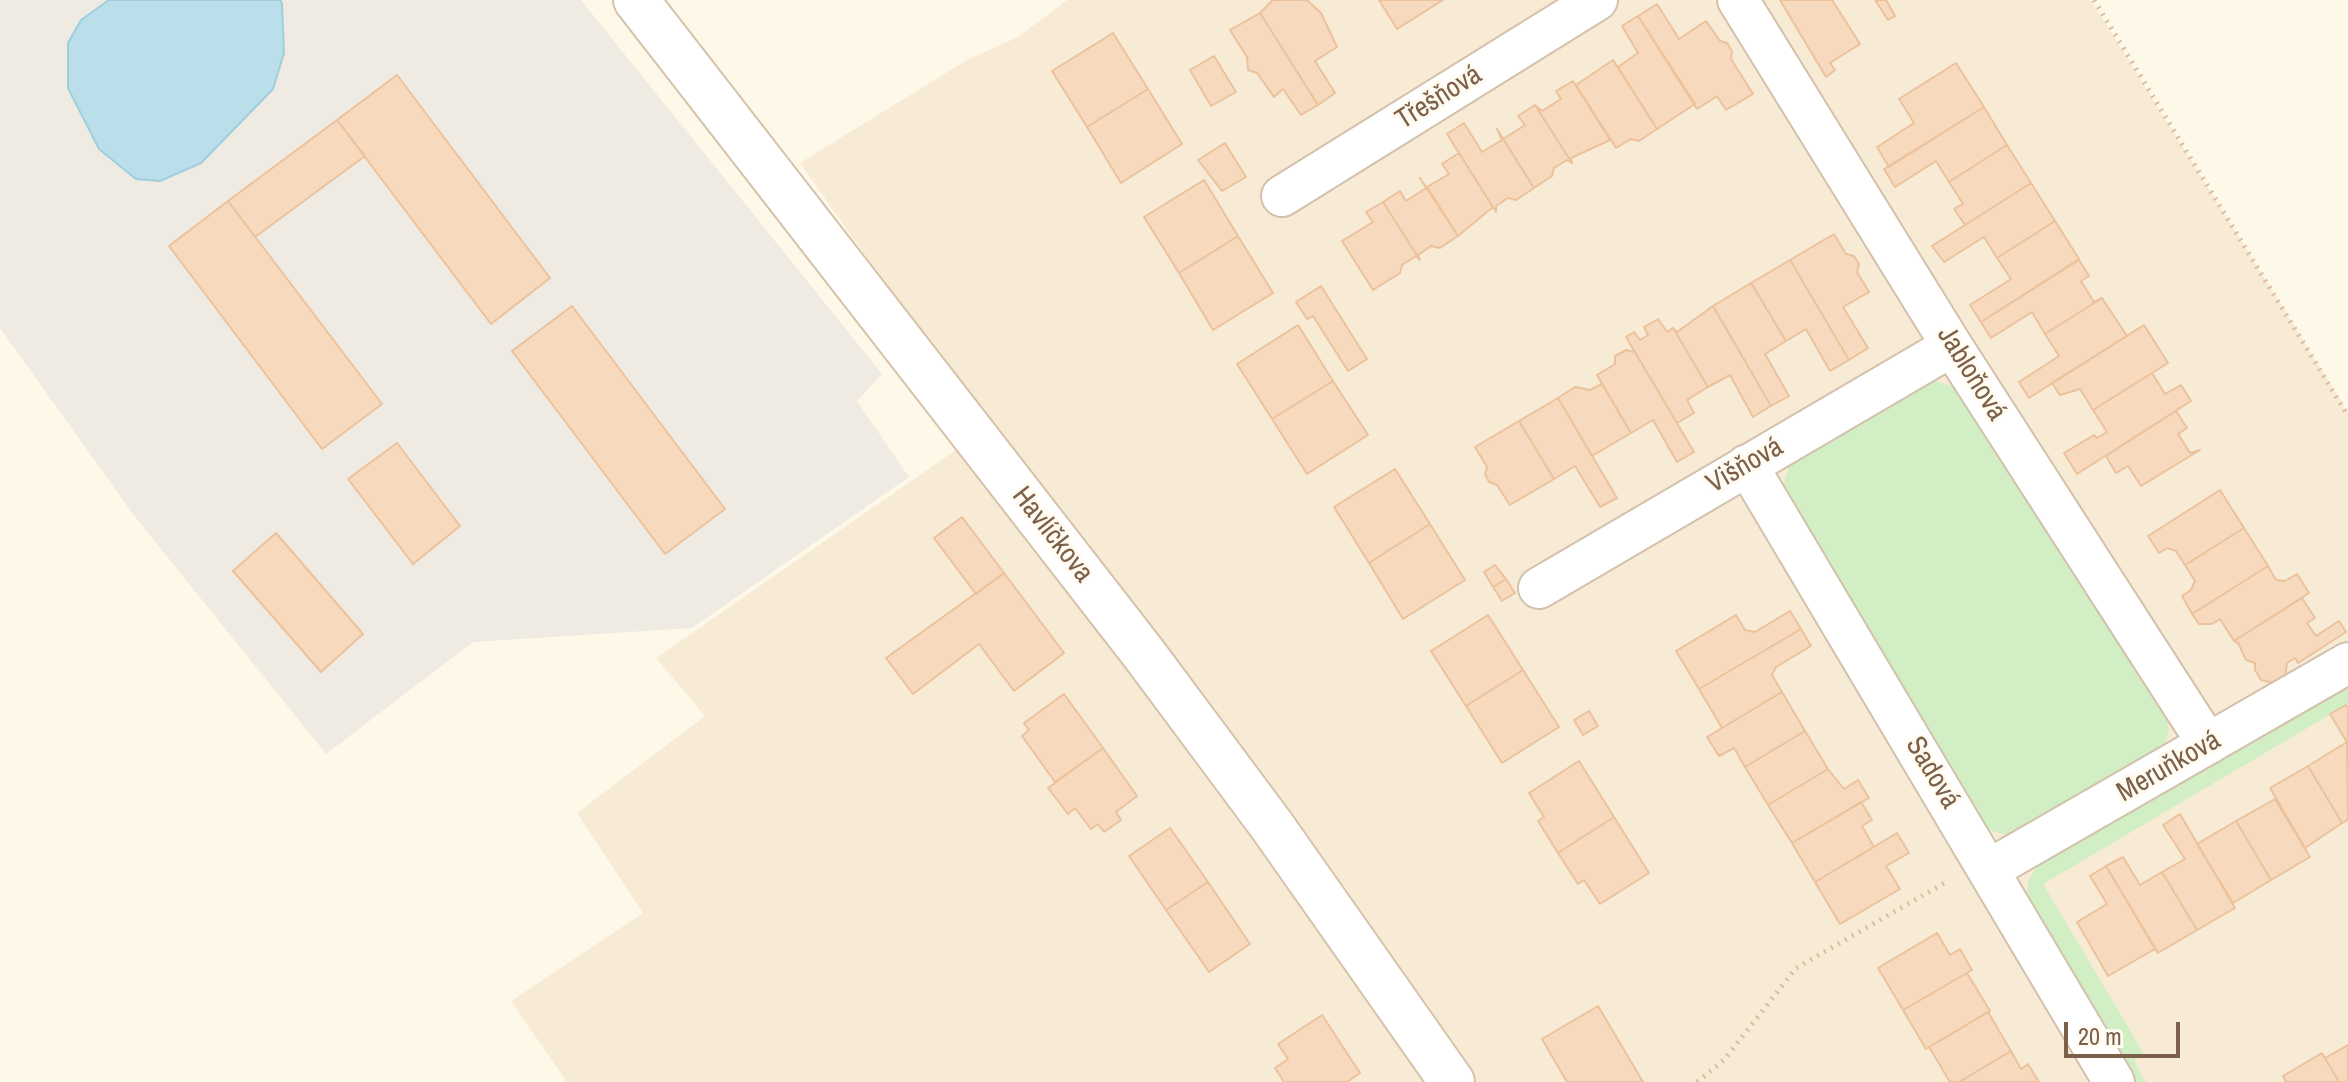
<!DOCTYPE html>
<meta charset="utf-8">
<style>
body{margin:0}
#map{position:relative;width:2348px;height:1082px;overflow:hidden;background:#fef8e9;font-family:"Archivo Narrow",sans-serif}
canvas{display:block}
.scale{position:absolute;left:2064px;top:1022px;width:116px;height:36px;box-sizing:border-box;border:4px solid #7c6049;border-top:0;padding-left:10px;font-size:24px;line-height:28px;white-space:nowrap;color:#7c6049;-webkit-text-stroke:6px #fffbf1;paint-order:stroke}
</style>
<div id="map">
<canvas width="2348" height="1082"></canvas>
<div class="scale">20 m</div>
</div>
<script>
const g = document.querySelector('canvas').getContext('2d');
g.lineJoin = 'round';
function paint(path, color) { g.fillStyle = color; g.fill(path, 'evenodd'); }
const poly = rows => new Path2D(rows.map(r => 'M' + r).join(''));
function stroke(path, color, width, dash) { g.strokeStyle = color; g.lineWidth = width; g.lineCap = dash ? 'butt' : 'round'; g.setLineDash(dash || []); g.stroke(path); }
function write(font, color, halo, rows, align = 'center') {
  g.font = font + ' "Archivo Narrow",sans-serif'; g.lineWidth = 6; g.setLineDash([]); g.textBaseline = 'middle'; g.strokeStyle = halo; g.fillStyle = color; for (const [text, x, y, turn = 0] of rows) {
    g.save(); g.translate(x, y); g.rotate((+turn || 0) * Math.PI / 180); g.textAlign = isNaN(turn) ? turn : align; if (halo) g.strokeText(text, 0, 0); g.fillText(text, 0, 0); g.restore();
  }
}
const residential = poly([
 [1067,0,2091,0,2348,412,2348,1082,567,1082,511,1001,643,913,577,813,705,716,656,658,953,452,979,417,800,163,967,60,1018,37]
]);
const industrial = poly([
 [0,0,581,0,882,374,857,401,909,477,692,628,473,642,326,754,133,514,0,328]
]);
const green = poly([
 [1928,379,1958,388,2164,708,2169,730,2164,748,2018,838,1989,830,1972,815,1788,510,1783,486,1791,460],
 [2348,678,2348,704,2043,884,2144,1054,2134,1061,2146,1082,2130,1082,2027,899,2028,881,2037,866,2051,854]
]);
const water = poly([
 [109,0,280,0,282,3,284,53,273,89,201,163,160,181,136,179,99,149,68,88,68,43,81,20,109,0]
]);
const building = poly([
 [1307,0,1321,13,1337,47,1315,61,1335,93,1318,105,1260,13,1273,0,1307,0],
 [1379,0,1443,0,1397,29,1379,0],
 [1780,0,1832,0,1860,44,1830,63,1835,70,1826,77,1780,0],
 [1875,0,1886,0,1895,16,1888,20,1875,0],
 [1657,4,1679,39,1706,21,1720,41,1727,43,1732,51,1731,59,1753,94,1726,110,1717,96,1697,109,1638,16,1657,4],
 [1260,13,1318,105,1301,115,1283,89,1274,97,1257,73,1248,70,1247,57,1230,30,1260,13],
 [1638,16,1695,104,1657,129,1618,67,1638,53,1622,26,1638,16],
 [1113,33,1148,89,1087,127,1052,71,1113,33],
 [1214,56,1236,92,1211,106,1190,70,1214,56],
 [1613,60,1657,129,1639,141,1631,139,1616,148,1576,85,1613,60],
 [1956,63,1984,107,1889,167,1877,147,1914,123,1899,99,1956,63],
 [397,75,550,278,491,324,337,120,397,75],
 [1573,81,1610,140,1571,158,1572,163,1535,105,1542,111,1561,99,1556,91,1573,81],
 [1148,89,1182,144,1121,183,1087,127,1148,89],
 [1535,105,1572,163,1567,160,1554,168,1552,176,1534,188,1503,139,1525,125,1518,116,1535,105],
 [1984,107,2007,145,1949,182,1936,161,1895,187,1884,169,1984,107],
 [337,120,365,156,255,237,228,201,337,120],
 [1464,123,1482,152,1502,140,1497,129,1534,188,1516,200,1508,198,1496,206,1496,212,1447,134,1464,123],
 [1225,143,1246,177,1222,191,1198,160,1225,143],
 [2007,145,2031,183,1965,225,1954,209,1963,204,1949,182,2007,145],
 [1459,153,1493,207,1458,236,1427,187,1449,174,1442,164,1459,153],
 [1420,178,1458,236,1440,248,1431,246,1418,255,1420,260,1383,202,1400,191,1406,201,1426,188,1420,178],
 [1204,180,1238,236,1179,273,1144,217,1204,180],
 [2031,183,2055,221,1997,258,1984,237,1944,262,1932,246,2031,183],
 [228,201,382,404,322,449,169,246,228,201],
 [1383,202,1420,260,1416,256,1402,265,1400,273,1373,290,1342,241,1373,222,1366,212,1383,202],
 [2055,221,2079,259,1981,322,1970,305,2011,279,1997,258,2055,221],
 [1834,234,1846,254,1854,256,1859,264,1857,272,1869,292,1843,307,1868,348,1849,360,1790,260,1834,234],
 [1238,236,1273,293,1213,330,1179,273,1238,236],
 [1790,260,1849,360,1830,371,1806,329,1786,341,1751,283,1790,260],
 [2079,260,2089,276,2081,281,2094,302,2102,298,2045,334,2032,312,1991,338,1981,322,2079,260],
 [1751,283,1786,341,1765,354,1789,396,1771,406,1713,306,1751,283],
 [1321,286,1367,359,1348,371,1313,316,1307,319,1296,302,1321,286],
 [2102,298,2127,336,2029,398,2019,382,2059,356,2045,334,2102,298],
 [572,306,725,509,665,554,512,351,572,306],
 [1713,306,1771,406,1753,417,1730,375,1708,387,1673,328,1677,332,1713,306],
 [1658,319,1667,332,1673,328,1708,387,1687,400,1694,413,1677,423,1626,337,1634,332,1640,340,1648,335,1644,327,1658,319],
 [1298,325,1333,381,1272,419,1237,364,1298,325],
 [2144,325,2168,363,2093,410,2080,389,2060,395,2052,383,2144,325],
 [1626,350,1635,352,1694,452,1677,462,1653,420,1631,433,1597,375,1615,364,1615,356,1626,350],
 [2152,373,2165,394,2181,385,2191,401,2077,474,2064,453,2094,435,2097,438,2107,432,2093,410,2152,373],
 [1333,381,1368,435,1307,474,1272,419,1333,381],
 [1602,384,1631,433,1592,456,1558,398,1575,387,1590,390,1602,384],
 [1558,398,1617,498,1600,507,1575,466,1554,479,1519,421,1558,398],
 [2176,411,2187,428,2178,434,2190,453,2200,450,2141,486,2128,466,2116,473,2106,456,2176,411],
 [1519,421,1554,479,1510,505,1497,485,1489,482,1485,474,1487,467,1475,447,1519,421],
 [397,443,460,526,413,564,348,479,397,443],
 [1395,469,1430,524,1369,563,1334,507,1395,469],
 [2220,490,2244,528,2185,565,2176,551,2167,548,2159,553,2148,536,2220,490],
 [962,517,1004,573,976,594,934,538,962,517],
 [1430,524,1465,580,1403,619,1369,563,1430,524],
 [2244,528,2268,566,2192,614,2182,596,2191,590,2195,581,2185,565,2244,528],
 [276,533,363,634,321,672,233,571,276,533],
 [1495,565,1506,579,1493,587,1484,572,1495,565],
 [2268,566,2276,580,2285,581,2297,574,2309,593,2234,641,2220,619,2212,624,2199,624,2192,614,2268,566],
 [1004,573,1064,653,1014,691,979,644,913,694,886,658,1004,573],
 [1506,579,1515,593,1502,601,1493,587,1506,579],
 [2302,598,2315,618,2307,623,2316,636,2339,621,2346,632,2298,663,2295,658,2287,663,2285,677,2275,683,2261,680,2255,670,2255,663,2246,660,2238,643,2234,641,2302,598],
 [1790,611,1801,629,1699,689,1676,651,1736,615,1745,630,1755,632,1790,611],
 [1488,615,1523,670,1466,706,1431,651,1488,615],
 [1801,629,1811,646,1776,667,1772,675,1782,692,1722,728,1699,689,1801,629],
 [1523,670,1559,727,1502,763,1466,706,1523,670],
 [1782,692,1805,731,1745,767,1734,748,1719,756,1707,737,1782,692],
 [1064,694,1103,748,1055,782,1022,736,1029,730,1024,723,1064,694],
 [2346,705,2348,708,2348,744,2330,714,2346,705],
 [1589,711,1598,726,1583,735,1574,720,1589,711],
 [1805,731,1828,769,1768,805,1745,767,1805,731],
 [2347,742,2348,820,2342,823,2308,766,2347,742],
 [1103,748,1137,796,1116,812,1121,820,1104,832,1098,824,1091,829,1075,808,1068,814,1048,788,1103,748],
 [1579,761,1614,817,1558,853,1538,821,1544,817,1529,793,1579,761],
 [2308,766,2342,823,2305,848,2270,788,2308,766],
 [1828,769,1844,789,1858,780,1869,798,1792,843,1768,805,1828,769],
 [2275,799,2310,857,2271,880,2236,821,2275,799],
 [1861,802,1872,820,1862,826,1874,847,1815,882,1792,843,1861,802],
 [2180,814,2235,908,2197,930,2162,872,2185,859,2163,825,2180,814],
 [1614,817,1649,873,1600,904,1584,880,1578,884,1558,853,1614,817],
 [2236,821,2271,880,2233,903,2197,844,2236,821],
 [1170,828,1208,882,1166,910,1129,856,1170,828],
 [1897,833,1909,853,1886,866,1900,889,1840,924,1815,882,1897,833],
 [2123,857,2140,885,2162,872,2197,930,2158,953,2106,866,2123,857],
 [2106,866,2155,949,2108,976,2077,922,2107,904,2090,876,2106,866],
 [1208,882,1250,944,1209,972,1166,910,1208,882],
 [1937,933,1950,955,1960,949,1972,970,1903,1010,1878,968,1937,933],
 [1967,973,1990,1011,1926,1049,1903,1010,1967,973],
 [1598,1006,1643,1082,1567,1082,1542,1039,1598,1006],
 [1988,1012,2011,1051,1959,1082,1950,1082,1929,1047,1988,1012],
 [1322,1015,1360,1073,1347,1082,1284,1082,1275,1068,1288,1059,1278,1044,1322,1015],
 [2348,1045,2348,1082,2339,1082,2325,1058,2348,1045],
 [2011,1051,2021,1069,2028,1064,2039,1082,1959,1082,2011,1051],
 [2322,1053,2339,1082,2286,1082,2283,1076,2322,1053]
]);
const path = poly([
 [2094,0,2348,416],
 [1697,1082,1724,1060,1796,968,1948,881]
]);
const street = poly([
 [1738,0,1952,346,2208,744],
 [1282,196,1597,0],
 [1747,465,2114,1082],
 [1539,588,1952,346],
 [1990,869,2348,663]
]);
const secondary = poly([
 [636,0,1144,654,1272,826,1452,1082]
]);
const streetNames = [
 ["Třešňová",1439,98,-32],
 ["Jabloňová",1971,374,58],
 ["Višňová",1745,466,-30],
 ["Havlíčkova",1052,535,52],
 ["Meruňková",2169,767,-30],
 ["Sadová",1932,773,59]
];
paint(residential, '#f7ebd6');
paint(industrial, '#efeae2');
paint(green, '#d1eec5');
paint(water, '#badfeb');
stroke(water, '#9fcede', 2);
paint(building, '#f7dabd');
stroke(building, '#ebc29c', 2);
stroke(street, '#d3c1ac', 44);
stroke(secondary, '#d6c2aa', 48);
stroke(path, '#ddbd9f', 5, [2, 6]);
stroke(street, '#fff', 40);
stroke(secondary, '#fff', 44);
write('28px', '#7c6049', '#fffbf1', streetNames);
</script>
